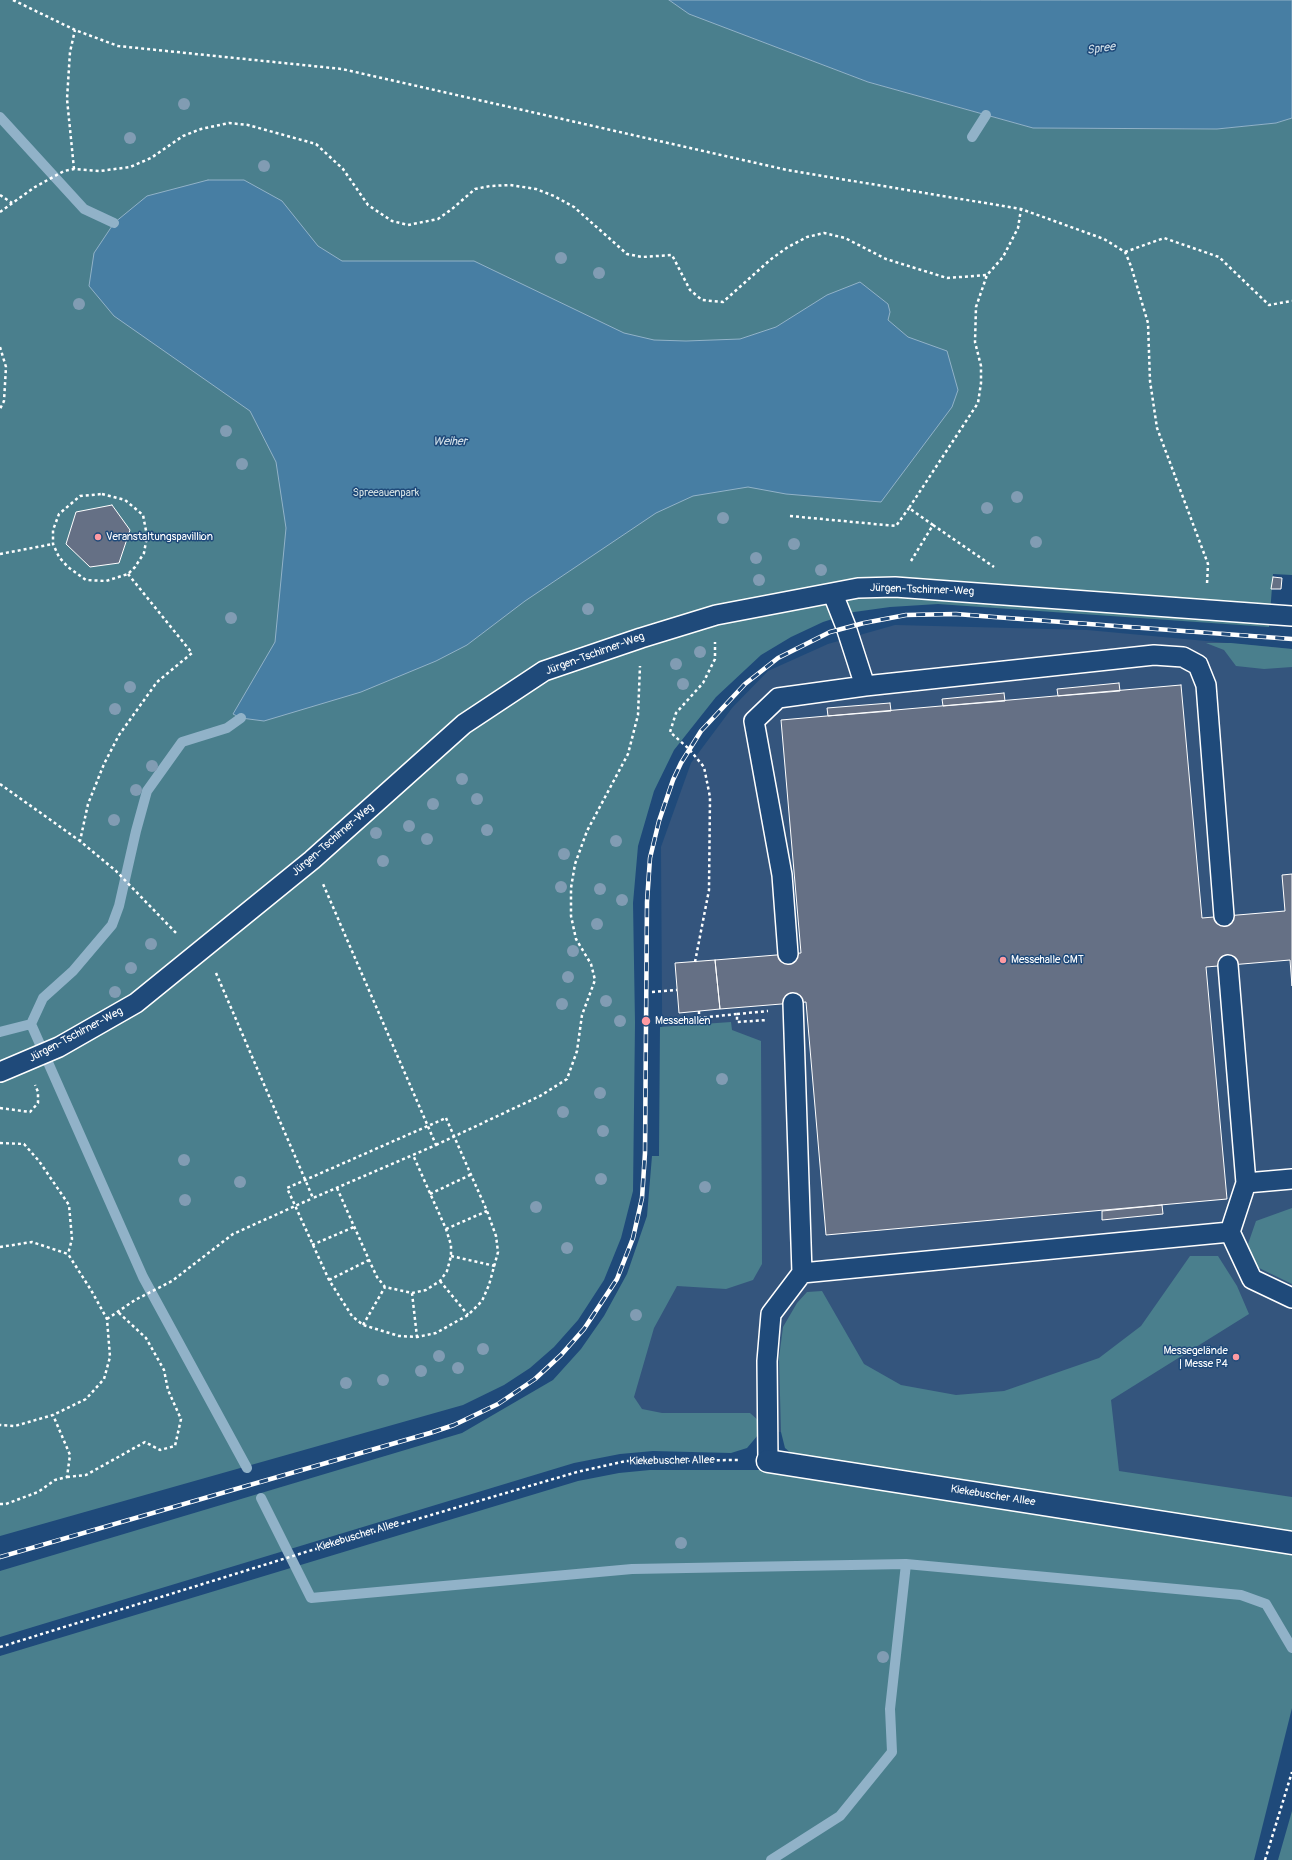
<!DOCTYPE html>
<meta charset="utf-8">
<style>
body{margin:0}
canvas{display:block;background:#1f4a7a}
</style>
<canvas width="1292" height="1860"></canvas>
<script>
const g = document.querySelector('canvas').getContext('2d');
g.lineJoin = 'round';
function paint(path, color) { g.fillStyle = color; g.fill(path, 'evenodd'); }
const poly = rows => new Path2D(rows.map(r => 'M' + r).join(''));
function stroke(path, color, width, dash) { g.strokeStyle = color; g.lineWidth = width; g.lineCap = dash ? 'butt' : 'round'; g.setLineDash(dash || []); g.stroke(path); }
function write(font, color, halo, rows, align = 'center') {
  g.font = font + ' Pangolin,sans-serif'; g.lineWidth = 3; g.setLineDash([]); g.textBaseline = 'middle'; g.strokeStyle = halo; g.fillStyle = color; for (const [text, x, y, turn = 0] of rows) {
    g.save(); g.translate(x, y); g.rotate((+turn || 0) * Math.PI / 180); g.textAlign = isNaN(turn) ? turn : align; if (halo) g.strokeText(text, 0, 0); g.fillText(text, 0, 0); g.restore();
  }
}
const built = poly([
 [895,625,1087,630,1292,649,1292,1520,799,1447,781,1432,753,1431,620,1437,663,1153,661,847,691,763,732,708,768,671,828,644]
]);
const green = poly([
 [0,0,669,0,690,14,868,82,1033,128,1217,129,1276,123,1292,118,1292,575,1273,574,1269,627,938,604,890,607,854,612,823,622,791,637,761,655,716,697,674,750,654,791,638,846,633,903,635,1023,633,1191,621,1238,604,1280,578,1320,554,1347,530,1368,504,1385,463,1405,0,1536],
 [1206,643,1231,643,1292,649,1292,667,1264,669,1236,666,1224,650],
 [731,1022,732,1030,761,1041,762,1264,753,1280,726,1289,677,1286,654,1328,634,1397,642,1409,662,1413,750,1413,759,1421,758,1435,747,1448,731,1453,653,1451,620,1454,574,1463,0,1637,0,1571,462,1433,553,1380,581,1349,604,1316,627,1274,647,1216,652,1156,659,1156,660,1027],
 [1292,1208,1292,1284,1255,1266,1248,1244,1256,1221],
 [1190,1256,1218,1256,1237,1286,1249,1314,1111,1400,1119,1471,1292,1497,1292,1534,796,1457,785,1448,781,1432,779,1358,783,1327,797,1303,807,1292,822,1291,864,1364,901,1385,956,1395,1004,1391,1099,1358,1141,1326],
 [650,1470,766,1470,1292,1553,1292,1708,1254,1860,0,1860,0,1656,578,1481,619,1473],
 [1292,1811,1292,1860,1278,1860]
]);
const water = poly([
 [669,0,1292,0,1292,118,1276,123,1217,129,1033,128,868,82,689,14,669,0],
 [208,180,244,180,282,201,318,246,342,261,474,261,624,333,654,340,686,341,740,339,776,327,827,295,860,282,888,304,890,312,888,320,908,337,947,351,958,390,952,407,881,502,786,494,748,487,693,496,656,513,525,601,467,645,436,661,361,692,264,721,241,718,233,714,275,642,286,528,276,462,250,411,114,316,89,286,94,253,114,223,147,196,208,180]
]);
const stream = poly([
 [0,117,84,209,114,223],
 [972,137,986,115],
 [241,718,227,728,182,742,147,791,136,831,119,906,112,925,73,971,43,998,31,1024,143,1277,247,1468],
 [0,1032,31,1024],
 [261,1498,311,1598,632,1569,906,1564,890,1709,892,1752,840,1816,771,1860],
 [906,1564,1241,1595,1266,1604,1292,1648]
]);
const building = poly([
 [112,505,130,530,119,563,90,567,66,544,76,512,112,505],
 [1273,577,1282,578,1281,589,1271,589,1273,577],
 [1119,683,1120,691,1058,696,1057,689,1119,683],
 [1181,685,1202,918,1285,911,1282,875,1292,874,1292,986,1290,960,1206,967,1227,1199,826,1235,806,1002,720,1009,715,960,801,953,781,720,1181,685],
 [1004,693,1005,701,943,706,942,699,1004,693],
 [890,703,891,711,828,716,827,708,890,703],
 [715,960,720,1009,679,1013,675,963,715,960],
 [1162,1205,1163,1214,1102,1220,1102,1211,1162,1205]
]);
const path = poly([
 [13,0,75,30,118,46,342,69,787,170,1021,209,1104,239,1125,252,1131,266,1148,323,1150,381,1157,428,1208,564,1207,584],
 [74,169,67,99,70,52,75,30],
 [0,195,12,203],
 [0,212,35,187,64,171,74,169,100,171,130,167,151,158,183,136,201,129,229,123,248,125,316,144,343,169,368,205,392,221,408,225,438,219,452,209,475,189,490,186,510,185,536,189,554,196,574,207,627,254,642,257,672,255,690,290,702,300,723,302,770,260,788,247,807,237,824,233,845,238,886,259,947,278,987,275],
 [1125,252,1164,238,1219,257,1269,305,1292,301],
 [0,347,6,367,4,401,0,409],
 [102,494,125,500,143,515,147,536,144,553,135,567,128,574,106,581,86,580,68,567,59,557,53,544,53,530,59,514,80,496,102,494],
 [790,516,896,526,909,508],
 [933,525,994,567],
 [0,554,53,544],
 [911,561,933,525,909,508,978,403,981,383,981,366,975,342,976,307,987,275,1003,257,1018,228,1021,209],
 [128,574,192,653,157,682,119,735,104,764,88,804,80,841,116,871,178,935],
 [0,784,80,841],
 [695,962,709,890,710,797,704,767,689,749,670,732,676,713,703,683,715,659,715,642],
 [216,973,313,1198,436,1145,323,884],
 [652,992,677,990],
 [699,1011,699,1018,737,1014,737,1022,767,1020],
 [737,1014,768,1011],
 [0,1108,30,1112,38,1103,38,1092,35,1085],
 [446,1118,487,1211,496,1236,498,1252,489,1285,482,1301,468,1315,436,1333,417,1337,399,1336,363,1325,352,1316,329,1280,287,1188,446,1118],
 [0,1143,24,1144,39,1161,69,1205,72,1239,68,1254],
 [436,1145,540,1096,567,1079,577,1051,582,1015,595,980,591,964,576,939,571,916,571,888,575,864,587,831,628,754,638,715,640,666],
 [337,1188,369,1260,377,1277,385,1287,412,1293,426,1290,440,1281,447,1271,451,1256,451,1245,446,1229,413,1155],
 [430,1194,470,1175],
 [446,1229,487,1211],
 [312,1245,354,1227],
 [0,1247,32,1242,68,1254,91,1290,107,1319,110,1357,104,1379,86,1399,53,1415,15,1426,0,1425],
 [451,1256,495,1266],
 [329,1280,369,1260],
 [440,1281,468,1315],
 [412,1293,417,1337],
 [107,1319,135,1300,172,1281,233,1234,313,1198],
 [363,1325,385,1287],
 [67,1477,86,1475,145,1442,160,1450,175,1446,181,1419,168,1390,164,1370,146,1338,118,1312],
 [0,1504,6,1504,38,1492,55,1480,67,1477,70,1455,53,1415],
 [0,1647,309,1551,577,1472,626,1461,740,1460],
 [1265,1860,1292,1772]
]);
const lane = poly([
 [833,594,846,627,865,686],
 [788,954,782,875,754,721,778,698,865,686,1154,655,1183,657,1198,665,1206,685,1224,916],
 [1228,965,1246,1183,1230,1232,1252,1279,1292,1298],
 [793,1003,802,1273,1230,1232],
 [0,1072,59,1047,136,1003,312,860,464,724,544,671,641,638,716,615,858,588,895,587,1292,616],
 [1246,1183,1292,1179],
 [768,1461,767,1361,771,1314,802,1273]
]);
const street = poly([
 [768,1461,1292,1543]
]);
const rail = poly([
 [0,1557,430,1433,454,1425,498,1404,535,1379,561,1355,584,1329,617,1279,633,1238,642,1198,645,1153,647,902,650,858,659,821,673,780,681,763,701,731,745,684,778,658,830,632,864,623,906,615,956,614,994,617,1292,639]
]);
const trees = [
 [184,104],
 [130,138],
 [264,166],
 [561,258],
 [599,273],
 [79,304],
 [226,431],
 [242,464],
 [1017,497],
 [987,508],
 [723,518],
 [1036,542],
 [794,544],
 [756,558],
 [821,570],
 [759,580],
 [588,609],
 [231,618],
 [700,652],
 [676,664],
 [683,684],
 [130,687],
 [115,709],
 [152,766],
 [462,779],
 [136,790],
 [477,799],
 [433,804],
 [114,820],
 [409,826],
 [487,830],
 [376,833],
 [427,839],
 [616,841],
 [564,854],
 [383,861],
 [561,887],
 [600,889],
 [622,900],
 [597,924],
 [151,944],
 [573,951],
 [131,968],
 [568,977],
 [115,992],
 [606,1001],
 [562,1004],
 [620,1021],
 [722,1079],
 [600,1093],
 [563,1112],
 [603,1131],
 [184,1160],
 [601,1179],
 [240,1182],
 [705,1187],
 [185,1200],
 [536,1207],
 [567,1248],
 [636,1315],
 [483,1349],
 [439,1356],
 [458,1368],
 [421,1371],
 [383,1380],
 [346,1383],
 [681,1543],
 [883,1657]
];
const markers = [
 [98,537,4,"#ff9aa2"],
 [1003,960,4,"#ff9aa2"],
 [646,1021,5,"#ff9aa2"],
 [1236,1357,4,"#ff9aa2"]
];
const parkNames = [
 ["Spreeauenpark",386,493]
];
const poiNames = [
 ["Veranstaltungspavillion",106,537],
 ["Messehalle CMT",1011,960],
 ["Messehallen",655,1021],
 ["Messegelände",1228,1351,"right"],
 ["| Messe P4",1228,1364,"right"]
];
const streetNames = [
 ["Jürgen-Tschirner-Weg",922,590,2],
 ["Jürgen-Tschirner-Weg",595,654,-20],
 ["Jürgen-Tschirner-Weg",333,840,-41],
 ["Jürgen-Tschirner-Weg",76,1035,-28],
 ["Kiekebuscher Allee",672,1461,-1],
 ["Kiekebuscher Allee",993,1496,9],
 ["Kiekebuscher Allee",358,1536,-17]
];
const waterNames = [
 ["Spree",1101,49,-8],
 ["Weiher",450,442]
];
paint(built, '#34557d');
paint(green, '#4a7f8d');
paint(water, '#477ea3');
stroke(water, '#91b2c8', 1);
stroke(stream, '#91b2c8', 10);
paint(building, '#657085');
stroke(building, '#fff', 1);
stroke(lane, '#fff', 22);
stroke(street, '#fff', 25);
stroke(path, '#fff', 2.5, [3, 3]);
stroke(lane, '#1f4a7a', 19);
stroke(street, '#1f4a7a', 22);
stroke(rail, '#fff', 4.5);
stroke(rail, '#1f4a7a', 3, [9]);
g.fillStyle = '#819cb3';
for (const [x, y] of trees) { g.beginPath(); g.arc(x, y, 6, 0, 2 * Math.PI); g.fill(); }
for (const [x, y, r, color] of markers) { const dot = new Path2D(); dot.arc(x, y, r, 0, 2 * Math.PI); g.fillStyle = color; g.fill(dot); stroke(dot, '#1f4a7a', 1.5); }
write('11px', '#d2dfe2', '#1f4a7a', parkNames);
write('11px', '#fff', '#1f4a7a', poiNames, 'left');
write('11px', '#fff', '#1f4a7a', streetNames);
write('italic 12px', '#d1dfe8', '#1f4a7a', waterNames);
</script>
